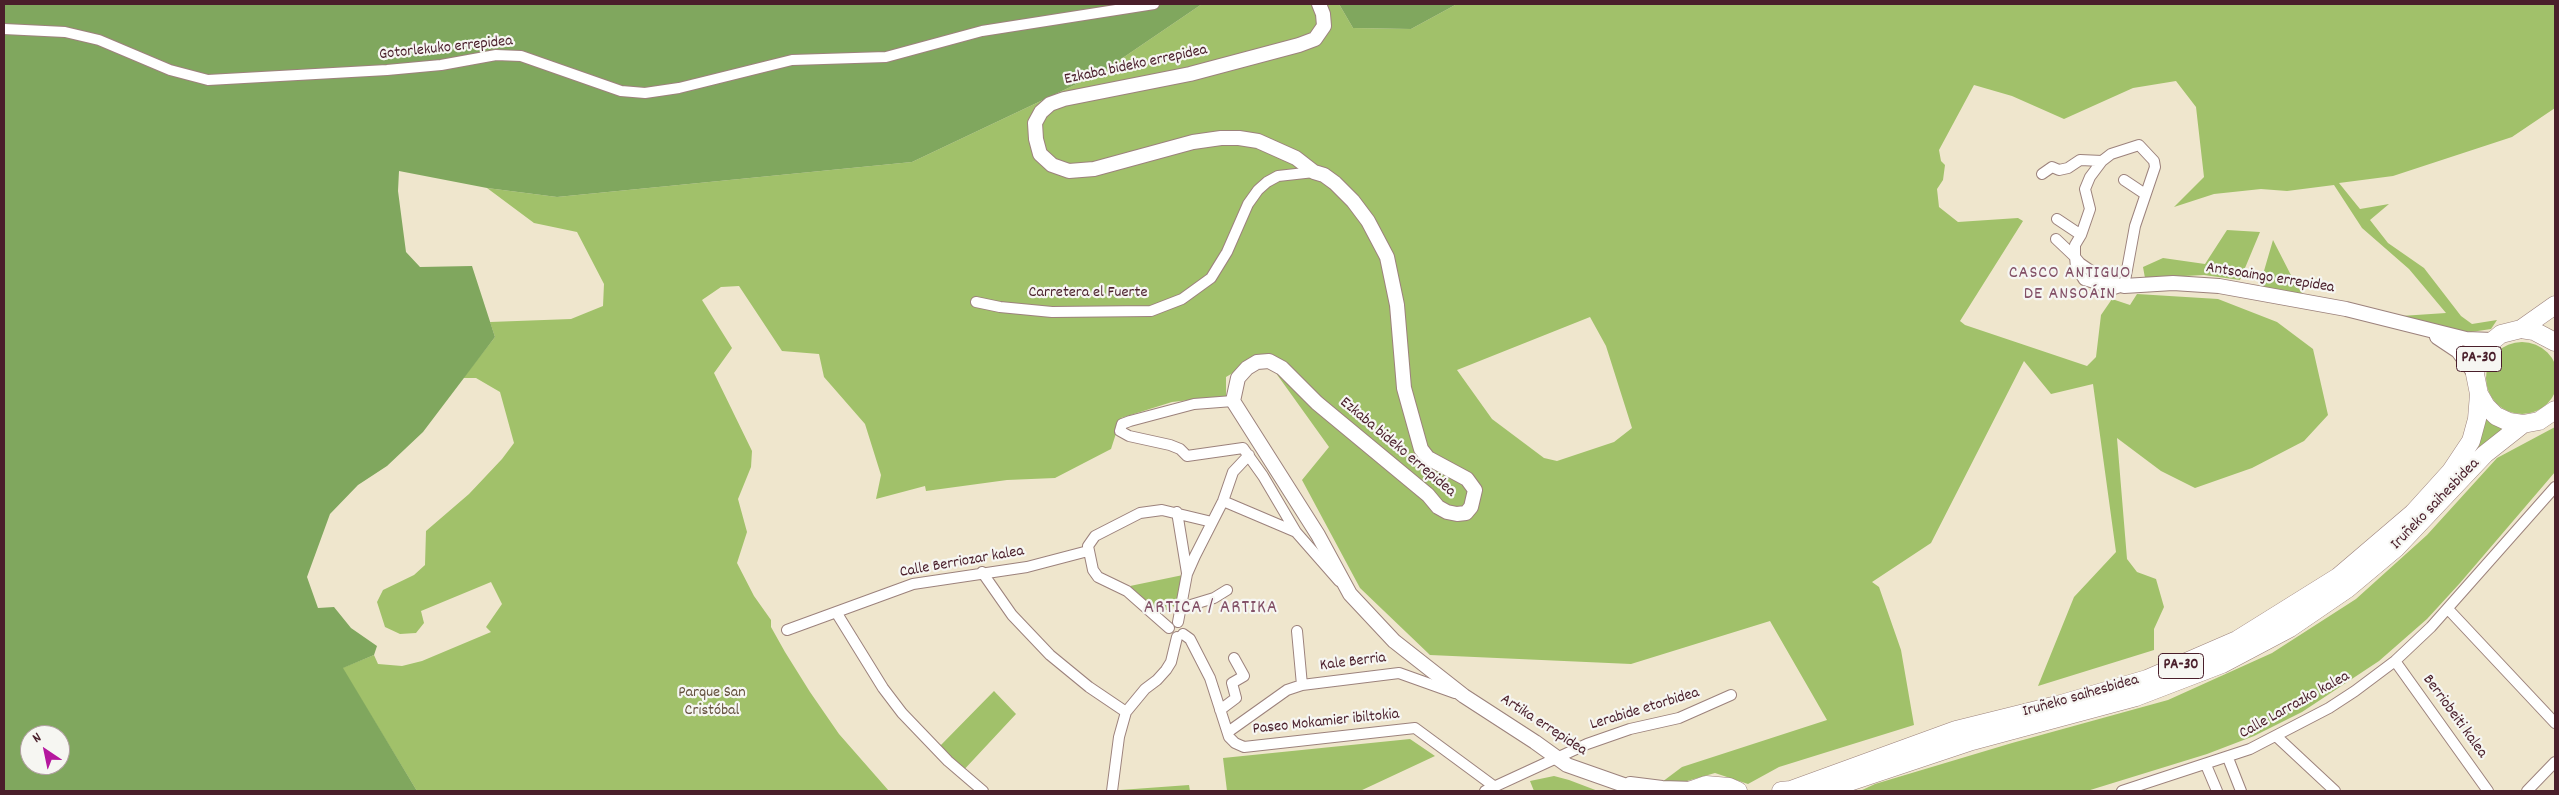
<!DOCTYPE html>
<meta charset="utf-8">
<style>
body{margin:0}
#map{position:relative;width:2559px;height:795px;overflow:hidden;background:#efe6cd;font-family:Dekko,sans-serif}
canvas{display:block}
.frame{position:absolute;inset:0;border:5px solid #4a1f2b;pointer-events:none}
.north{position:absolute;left:20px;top:725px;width:50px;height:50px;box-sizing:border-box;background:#f6f6f2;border:1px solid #b1a0a2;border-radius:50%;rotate:326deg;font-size:14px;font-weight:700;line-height:20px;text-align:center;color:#4a1f2b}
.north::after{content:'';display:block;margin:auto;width:18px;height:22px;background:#b5179e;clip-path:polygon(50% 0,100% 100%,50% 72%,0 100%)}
</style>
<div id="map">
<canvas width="2559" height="795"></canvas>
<div class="frame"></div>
<div class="north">N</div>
</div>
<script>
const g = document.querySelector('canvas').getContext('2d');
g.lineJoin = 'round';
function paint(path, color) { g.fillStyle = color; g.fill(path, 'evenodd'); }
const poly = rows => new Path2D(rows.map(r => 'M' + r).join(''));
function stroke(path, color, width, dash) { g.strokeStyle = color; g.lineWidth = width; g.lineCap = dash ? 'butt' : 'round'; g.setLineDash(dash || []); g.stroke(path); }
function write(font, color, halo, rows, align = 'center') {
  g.font = font + ' Dekko,sans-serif'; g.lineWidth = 4.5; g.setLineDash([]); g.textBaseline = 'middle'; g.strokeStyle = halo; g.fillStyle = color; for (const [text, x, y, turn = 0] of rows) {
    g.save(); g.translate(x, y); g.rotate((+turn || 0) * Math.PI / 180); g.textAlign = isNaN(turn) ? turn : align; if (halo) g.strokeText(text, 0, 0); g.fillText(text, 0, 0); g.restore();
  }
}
const green = poly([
 [1202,4,1339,4,1353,28,1411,29,1457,4,2555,4,2555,108,2512,137,2393,176,2339,183,2360,209,2389,204,2370,220,2388,243,2424,268,2461,316,2472,324,2497,320,2491,329,2471,332,2443,328,2401,316,2446,313,2409,269,2362,228,2334,185,2287,191,2261,189,2214,194,2174,207,2204,177,2196,107,2176,81,2133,88,2064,119,2012,96,1974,85,1939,150,1941,161,1945,165,1943,180,1937,189,1939,207,1958,222,2018,218,2023,221,1960,321,1965,325,2087,366,2096,357,2101,315,2112,299,2130,305,2137,294,2218,299,2277,322,2313,349,2328,415,2304,441,2252,468,2195,488,2161,471,2117,438,2127,559,2137,572,2156,579,2164,607,2154,629,2154,650,2038,686,2074,597,2116,552,2093,384,2051,394,2024,361,1931,543,1872,582,1879,587,1901,650,1914,725,1779,767,1748,784,1715,773,1680,783,1662,782,1682,767,1827,720,1770,621,1631,664,1430,655,1360,588,1302,480,1329,447,1263,355,1226,377,1226,396,1172,402,1121,418,1111,449,1055,478,1007,480,926,491,925,486,876,499,881,475,865,424,824,377,819,354,782,351,739,286,721,287,702,300,732,348,714,373,752,451,751,467,738,499,747,532,737,563,754,596,771,620,771,627,785,652,810,692,839,734,889,791,417,791,342,668,374,655,378,664,402,666,422,661,491,632,486,627,502,604,491,582,421,611,424,623,416,633,400,634,385,627,377,602,383,590,414,575,425,565,426,531,469,494,502,459,514,443,500,392,476,378,463,378,495,337,490,322,571,319,603,306,604,284,577,232,534,223,487,188,557,197,912,162,1102,72],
 [1590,317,1606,346,1632,428,1614,442,1557,461,1544,458,1492,419,1457,370],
 [2227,230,2260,232,2240,280,2204,275,2145,278,2143,267,2163,258,2205,264],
 [2273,240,2296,285,2305,296,2259,288],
 '2486 378a36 36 0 1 1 72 0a36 36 0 1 1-72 0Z',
 [2484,417,2505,430,2466,463],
 [2555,427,2555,472,2460,583,2427,619,2379,661,2302,712,2254,736,2207,754,2087,791,1860,791,1875,784,2012,743,2168,700,2272,653,2356,599,2427,535,2497,458],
 [1183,575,1177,608,1172,606,1170,611,1163,609,1162,616,1130,586],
 [994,691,1016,714,960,774,940,746],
 [1410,739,1435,756,1360,791,1227,791,1223,758],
 [1554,776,1569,780,1598,791,1534,791,1530,781],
 [1189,785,1190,791,1120,791,1120,790]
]);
const forest = poly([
 [4,4,1202,4,1102,72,912,162,557,197,487,188,399,171,398,191,406,252,420,267,472,266,495,337,423,432,387,466,358,485,330,514,307,577,318,608,334,607,351,628,377,646,374,655,343,668,417,791,4,791],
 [30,735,60,735,60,765,30,765],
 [1339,4,1457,4,1411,29,1353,28]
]);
const street = poly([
 [4,29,65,32,99,40,170,70,208,80,387,70,441,65,496,55,521,56,621,91,645,93,679,88,792,60,886,57,982,31,1154,4],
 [2042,174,2052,167,2059,170,2068,168,2080,160,2102,161],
 [2124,180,2145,194],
 [2057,219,2081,235,2075,245,2075,257,2080,263,2093,272,2124,286],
 [2081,235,2090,209,2085,189,2090,177,2102,161,2111,154,2139,145,2154,161,2155,167,2135,226,2124,286],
 [2056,239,2075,257,2076,267,2084,280,2114,289,2124,286],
 [976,302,1000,307,1052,312,1151,311,1182,299,1211,278,1227,252,1248,204,1258,190,1267,182,1278,176,1314,172],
 [1233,401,1194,404,1130,421,1122,424,1120,431,1129,436,1170,445,1180,449,1187,456,1243,448,1263,476,1296,532,1339,581],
 [1223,501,1296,532],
 [1177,512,1187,573],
 [982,572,1012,615,1050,655,1089,687,1126,712],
 [1181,608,1214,598,1227,590],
 [2448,609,2555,723],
 [836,612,883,688,902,713,948,761,983,791],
 [1178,622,1187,574,1195,556,1223,501,1233,472,1249,455],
 [1169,628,1127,591,1098,577,1093,570,1088,546,1095,536,1140,513,1162,510,1212,522],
 [787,630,913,584,1027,567,1088,551],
 [1297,631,1302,685],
 [1183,634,1190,639,1210,678,1229,737,1235,743,1244,747,1415,728,1495,787],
 [2395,661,2488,791],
 [1220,710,1236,698,1232,683,1244,676,1234,658],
 [1228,732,1287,690,1302,685,1399,673,1455,693],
 [2276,736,2335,791],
 [2228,758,2241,791],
 [2206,765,2217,791],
 [1112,791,1119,737,1126,712,1145,689,1157,680,1166,670,1171,662,1177,637],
 [1485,791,1587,744,1630,729,1679,718,1731,695],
 [2122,791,2250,749,2329,708,2355,691,2395,661,2431,627,2555,487],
 [2527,791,2555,762]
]);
const secondary = poly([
 [1319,4,1323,14,1324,26,1315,39,1299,45,1190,74,1064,99,1050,104,1041,112,1035,123,1036,139,1040,154,1052,165,1069,171,1094,169,1193,142,1221,138,1239,138,1258,141,1296,158,1314,172,1324,175,1335,183,1353,201,1368,221,1387,257,1397,305,1404,388,1421,449,1428,458,1467,479,1475,490,1471,507,1466,513,1457,514,1447,512,1438,507,1428,495,1317,403,1282,368,1269,361,1257,362,1247,368,1238,378,1233,401,1318,535,1350,594,1394,641,1464,696,1535,742,1567,765,1641,791],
 [2124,286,2173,283,2219,286,2346,309,2466,339,2492,340],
 [2437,337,2458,351,2475,374],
 [1630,784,1662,788,1694,789]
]);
const highway = poly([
 [2521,329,2555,305],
 [2555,342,2534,331,2521,329,2501,334,2485,347,2477,364,2475,374,2479,394,2486,406,2496,416,2509,422,2523,424,2539,421,2555,410],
 [1689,791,1706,785,1729,787,1738,791],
 [1781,791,1791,790,1956,730,2061,704,2147,679,2237,640,2338,577,2413,513,2451,471,2471,441,2477,419,2479,394],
 [1822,791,1972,741,2136,697,2222,664,2290,628,2347,589,2396,548,2485,454,2523,424]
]);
const shields = [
 [2479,359,45],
 [2181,666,45]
];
const shieldNames = [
 ["PA-30",2479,359],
 ["PA-30",2181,666]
];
const streetNames = [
 ["Gotorlekuko errepidea",446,49,-6],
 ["Ezkaba bideko errepidea",1136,66,-12],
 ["Antsoaingo errepidea",2270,279,9],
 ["Carretera el Fuerte",1088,294],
 ["Ezkaba bideko errepidea",1397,448,40],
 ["Iruñeko saihesbidea",2436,505,-46],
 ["Calle Berriozar kalea",962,563,-10],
 ["Kale Berria",1353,663,-7],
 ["Iruñeko saihesbidea",2081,697,-16],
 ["Calle Larrazko kalea",2295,706,-29],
 ["Lerabide etorbidea",1645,710,-17],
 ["Berriobeiti kalea",2454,717,54],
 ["Paseo Mokamier ibiltokia",1326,723,-6],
 ["Artika errepidea",1543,726,33]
];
const parkNames = [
 ["Parque San",712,694],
 ["Cristóbal",712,712]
];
const neighbourhoodNames = [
 ["CASCO ANTIGUO",2070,275],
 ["DE ANSOÁIN",2070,296]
];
const quarterNames = [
 ["ARTICA / ARTIKA",1211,609]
];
paint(green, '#a1c16a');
paint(forest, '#80a75e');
stroke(street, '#9c827c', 12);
stroke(secondary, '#9c827c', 16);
stroke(highway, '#9c827c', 19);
stroke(street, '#fff', 10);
stroke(secondary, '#fff', 14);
stroke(highway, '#fff', 18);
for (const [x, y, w] of shields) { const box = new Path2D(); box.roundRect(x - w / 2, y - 12.5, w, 25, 4); g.fillStyle = '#f6f6f2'; g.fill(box); stroke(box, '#4a1f2b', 1); }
write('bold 15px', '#4a1f2b', null, shieldNames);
write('16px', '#4a1f2b', '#f6f6f2', streetNames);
write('16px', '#64503e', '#f6f6f2', parkNames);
g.letterSpacing = '1px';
write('18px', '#825066', '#f6f6f2', neighbourhoodNames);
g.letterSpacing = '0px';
g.letterSpacing = '1px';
write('19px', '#825066', '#f6f6f2', quarterNames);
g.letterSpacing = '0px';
</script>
